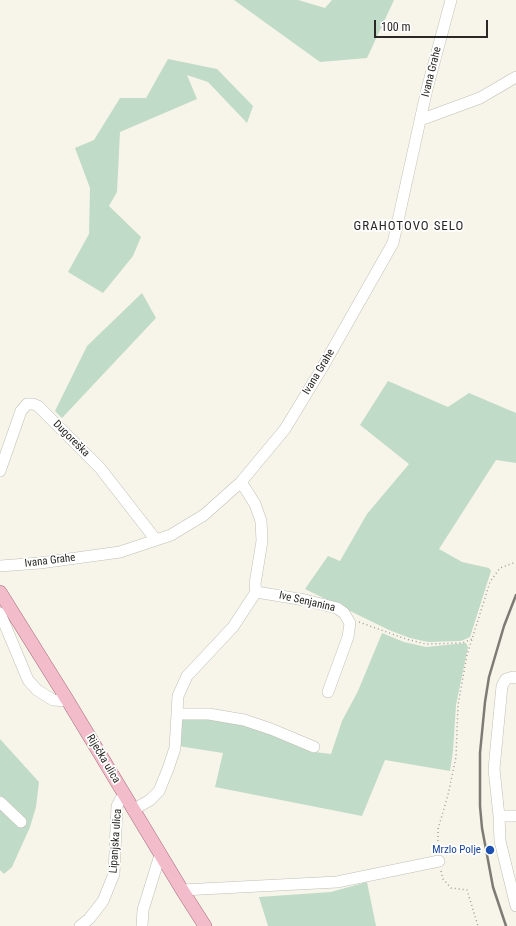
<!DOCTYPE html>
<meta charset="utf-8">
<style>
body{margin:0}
#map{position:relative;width:516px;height:926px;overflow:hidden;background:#f7f5ea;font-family:"Roboto Condensed",sans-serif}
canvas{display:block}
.scale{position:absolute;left:374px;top:20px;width:114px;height:18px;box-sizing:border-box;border:2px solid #292824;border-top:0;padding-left:5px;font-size:12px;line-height:14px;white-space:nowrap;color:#292824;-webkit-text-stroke:3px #fff;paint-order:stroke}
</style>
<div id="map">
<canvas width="516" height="926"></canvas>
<div class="scale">100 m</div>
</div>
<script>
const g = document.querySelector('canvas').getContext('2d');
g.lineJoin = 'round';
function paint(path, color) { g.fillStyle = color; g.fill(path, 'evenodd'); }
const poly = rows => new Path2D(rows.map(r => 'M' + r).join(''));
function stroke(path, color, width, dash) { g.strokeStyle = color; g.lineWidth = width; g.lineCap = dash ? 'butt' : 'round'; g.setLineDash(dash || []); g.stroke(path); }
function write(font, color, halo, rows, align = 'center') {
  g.font = font + ' "Roboto Condensed",sans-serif'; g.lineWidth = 3.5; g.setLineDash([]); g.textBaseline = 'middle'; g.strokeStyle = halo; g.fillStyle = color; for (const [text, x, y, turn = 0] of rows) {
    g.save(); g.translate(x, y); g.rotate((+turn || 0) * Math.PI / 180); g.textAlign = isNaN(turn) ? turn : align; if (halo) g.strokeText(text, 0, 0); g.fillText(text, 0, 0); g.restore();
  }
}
const green = poly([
 [234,0,298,0,325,8,332,0,394,0,367,58,320,62],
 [168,59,217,69,253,106,247,123,208,82,187,75,197,99,120,132,117,192,109,206,141,237,133,256,103,293,68,272,89,234,90,188,75,148,94,140,120,98,146,98],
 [142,293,156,318,62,418,55,411,87,346],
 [388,381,448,407,469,393,516,413,516,463,496,460,439,549,462,562,489,568,491,571,470,637,461,641,428,642,410,638,389,630,305,589,328,556,340,561,367,514,409,464,360,425],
 [382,633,404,642,426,647,466,643,468,647,456,705,453,751,450,771,385,760,362,816,215,787,223,753,178,746,181,720,210,717,257,726,315,752,331,754,342,721,358,691],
 [0,739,39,782,36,807,30,827,12,867,4,874,0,870],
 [367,882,376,926,268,926,259,897,331,892]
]);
const path = poly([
 [359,622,406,639,426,644,462,643,472,639],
 [438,853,438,829,448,795,456,757,458,705,467,655,490,582,500,568,516,562],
 [441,871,443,879,451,888,467,890,478,926]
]);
const minor = poly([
 [420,120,480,98,516,77],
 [0,471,21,411,27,404,33,404,38,406,100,468,156,540],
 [0,566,40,563,120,552,171,535,204,515,241,482,285,429,322,368,393,243,427,89,451,0],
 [256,592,305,600,337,608,344,613,350,623,348,637,328,692],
 [0,613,28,680,37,690,53,700,68,701],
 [516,678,513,677,506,679,502,686,494,769,499,816,500,841,516,906],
 [177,714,209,714,244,720,271,729,314,747],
 [0,802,21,822],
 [133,810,150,800,159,791,168,769,175,748,178,696,187,676,233,627,256,592,255,584,262,541,261,521,255,504,241,482],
 [499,816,516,816],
 [182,890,337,882,439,861],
 [80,926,89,919,103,901,114,874,117,806,124,793],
 [142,926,143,910,160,855]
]);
const major = poly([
 [0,592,68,701,182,890,205,926]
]);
const rail = poly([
 [506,926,493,887,482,828,480,806,480,753,485,702,489,677,504,626,516,595]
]);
const markers = [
 [490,850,5,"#1a4fb4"]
];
const streetNames = [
 ["Ivana Grahe",432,72,-76],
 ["Ivana Grahe",319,372,-59],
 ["Dugoreška",71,439,45],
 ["Ivana Grahe",50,561,-7],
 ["Ive Senjanina",307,602,13],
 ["Riječka ulica",103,759,59],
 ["Lipanjska ulica",116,841,-86]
];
const transitNames = [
 ["Mrzlo Polje",481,850]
];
const quarterNames = [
 ["GRAHOTOVO SELO",409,227]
];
paint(green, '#c0dbc7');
stroke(minor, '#c0bfb4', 12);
stroke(major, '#a66c79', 14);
stroke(path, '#a19f97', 1.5, [1, 3]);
stroke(minor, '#fff', 11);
stroke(major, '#f2bcca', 13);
stroke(rail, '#7d7b74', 2.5);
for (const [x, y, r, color] of markers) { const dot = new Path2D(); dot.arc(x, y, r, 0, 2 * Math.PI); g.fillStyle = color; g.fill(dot); stroke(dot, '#fff', 1.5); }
write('11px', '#292824', '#fff', streetNames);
write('11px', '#164399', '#fff', transitNames, 'right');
g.letterSpacing = '1px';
write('13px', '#292824', '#fff', quarterNames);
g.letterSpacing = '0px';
</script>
